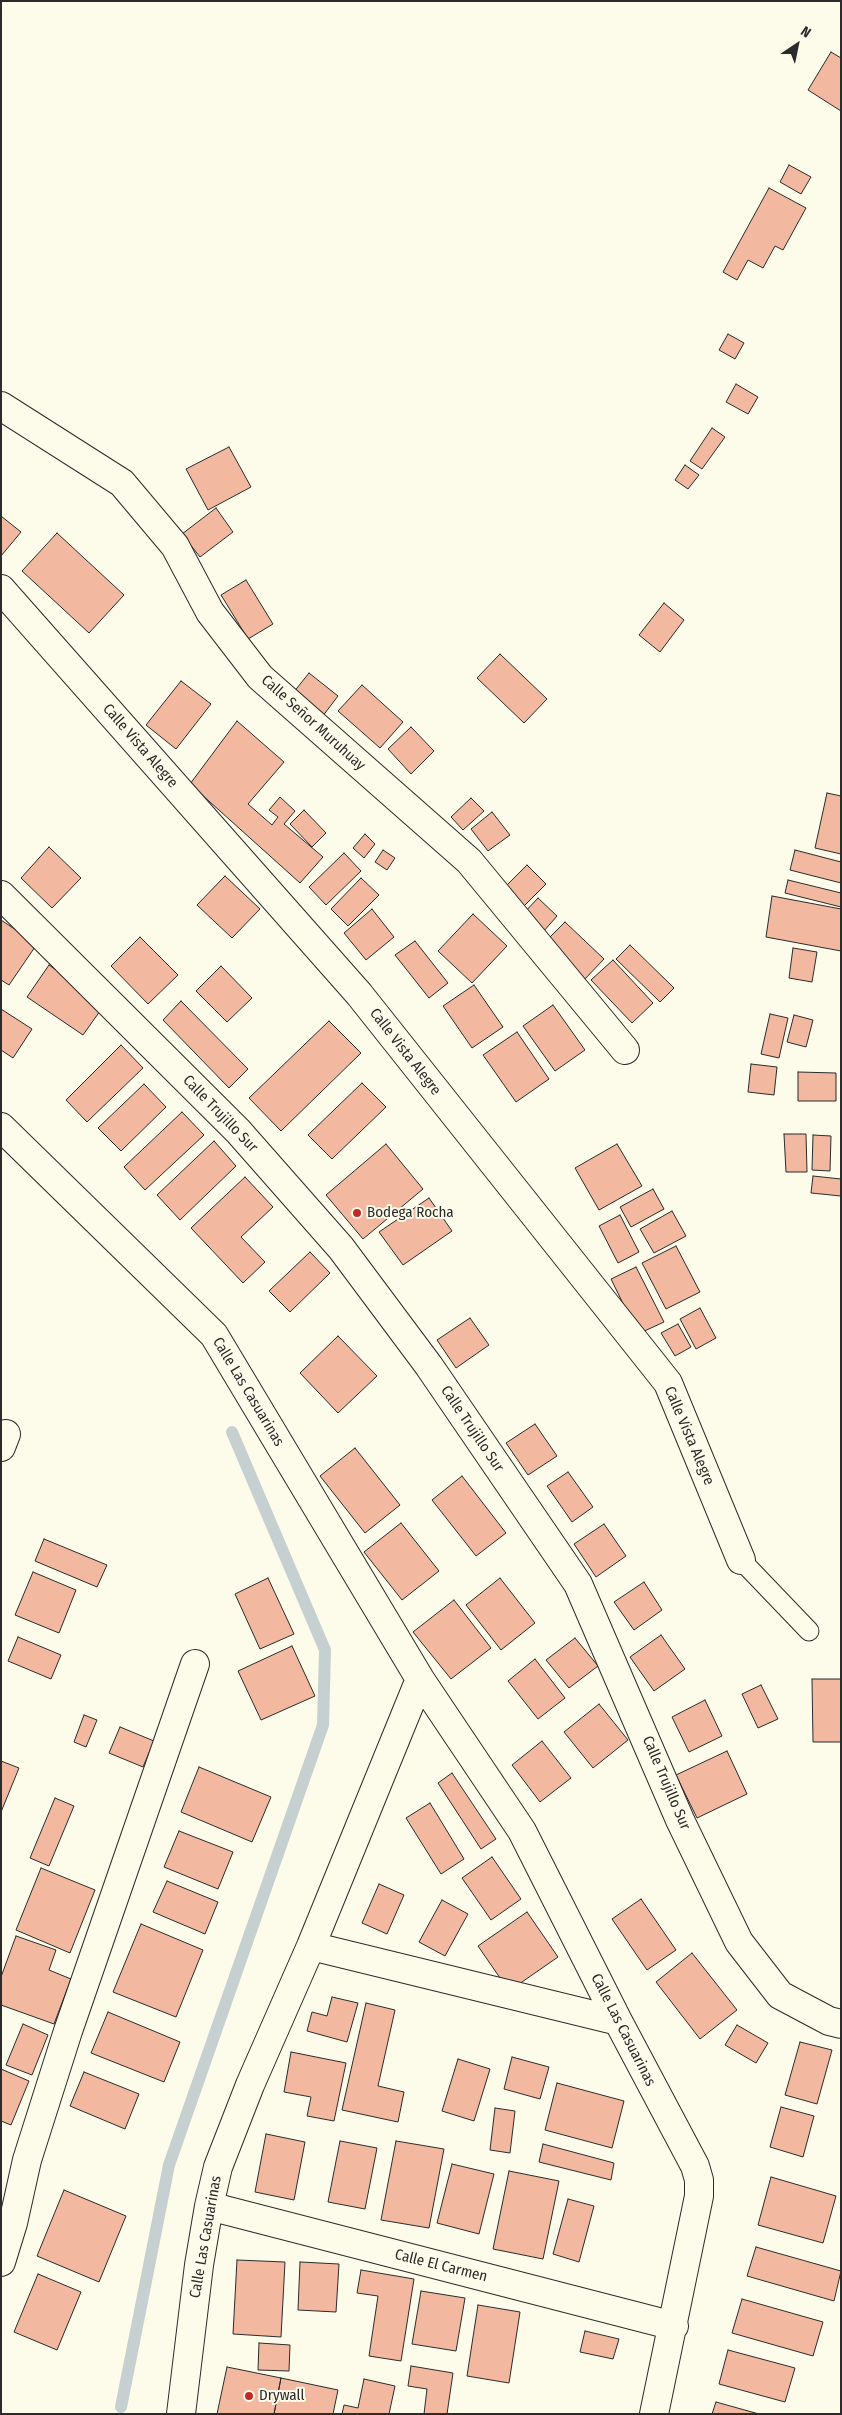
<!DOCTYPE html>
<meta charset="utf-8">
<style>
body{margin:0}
#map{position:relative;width:842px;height:2415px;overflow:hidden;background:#fdfbea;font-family:"Fira Sans Condensed",sans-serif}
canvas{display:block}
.frame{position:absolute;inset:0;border:2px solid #2b2b2b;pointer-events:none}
.north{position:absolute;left:772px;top:20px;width:50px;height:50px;-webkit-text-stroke:4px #fdfbea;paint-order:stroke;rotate:34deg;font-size:14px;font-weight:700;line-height:20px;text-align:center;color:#2b2b2b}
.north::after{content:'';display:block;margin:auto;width:18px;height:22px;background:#2b2b2b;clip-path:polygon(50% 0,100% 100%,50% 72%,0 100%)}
</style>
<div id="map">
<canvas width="842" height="2415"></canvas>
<div class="frame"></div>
<div class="north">N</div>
</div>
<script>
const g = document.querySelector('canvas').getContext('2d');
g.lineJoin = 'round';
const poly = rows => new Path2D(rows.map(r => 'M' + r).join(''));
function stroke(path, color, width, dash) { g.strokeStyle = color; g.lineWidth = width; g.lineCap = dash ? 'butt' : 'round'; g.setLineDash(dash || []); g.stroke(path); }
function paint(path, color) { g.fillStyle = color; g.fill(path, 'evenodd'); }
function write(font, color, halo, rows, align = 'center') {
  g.font = font + ' "Fira Sans Condensed",sans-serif'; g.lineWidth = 4; g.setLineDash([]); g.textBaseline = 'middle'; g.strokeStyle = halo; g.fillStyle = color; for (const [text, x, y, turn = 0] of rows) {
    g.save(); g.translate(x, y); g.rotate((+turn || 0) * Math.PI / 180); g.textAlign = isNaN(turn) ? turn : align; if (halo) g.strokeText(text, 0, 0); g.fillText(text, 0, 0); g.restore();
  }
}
const stream = poly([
 [121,2407,169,2165,323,1725,325,1650,232,1432]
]);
const building = poly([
 [831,52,841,58,841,111,808,90,831,52],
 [789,165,811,177,801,194,780,182,789,165],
 [769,188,806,208,783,250,775,246,763,268,748,260,737,280,723,272,769,188],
 [728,334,744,343,735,359,719,350,728,334],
 [736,384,758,397,748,414,726,402,736,384],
 [712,428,725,437,702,469,690,461,712,428],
 [229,447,251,487,208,510,186,469,229,447],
 [685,465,699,475,688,489,675,480,685,465],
 [216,508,233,532,200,557,182,534,216,508],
 [1,516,21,532,1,556,1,516],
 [57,533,124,595,89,633,22,571,57,533],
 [246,580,273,624,248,639,221,595,246,580],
 [664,603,684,620,660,652,639,635,664,603],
 [500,654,547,699,524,723,477,678,500,654],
 [309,673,338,696,322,717,293,693,309,673],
 [181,681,211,704,176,749,146,725,181,681],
 [362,685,403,722,380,748,338,711,362,685],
 [237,721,284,762,248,804,272,825,278,817,269,810,280,797,295,811,284,824,323,857,300,883,190,784,237,721],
 [411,727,434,751,411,774,388,749,411,727],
 [827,793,841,796,841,854,815,848,827,793],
 [471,798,484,811,463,830,451,817,471,798],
 [304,810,326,833,312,847,290,824,304,810],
 [492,812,510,835,488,851,471,829,492,812],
 [365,834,375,844,364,858,353,848,365,834],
 [49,847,81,878,52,908,21,878,49,847],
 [383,850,395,858,387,870,375,862,383,850],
 [795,850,841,862,841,883,790,870,795,850],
 [344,853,361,871,326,905,309,887,344,853],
 [527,865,546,884,519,911,500,892,527,865],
 [225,876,260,909,232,938,197,905,225,876],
 [361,878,379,895,348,926,331,909,361,878],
 [788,880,841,893,841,907,785,893,788,880],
 [772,896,841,909,841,951,766,937,772,896],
 [538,898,557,916,543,932,523,914,538,898],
 [372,909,394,937,366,960,344,933,372,909],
 [473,914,507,946,472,983,438,951,473,914],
 [1,920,37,944,9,985,1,980,1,920],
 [565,922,604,959,583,981,544,943,565,922],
 [140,937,178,975,148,1004,111,966,140,937],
 [415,941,448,983,429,998,395,955,415,941],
 [630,945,674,988,660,1002,616,959,630,945],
 [793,948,817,952,812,982,789,978,793,948],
 [613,960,653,1003,632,1023,591,980,613,960],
 [49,965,105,1004,83,1035,27,997,49,965],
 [221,966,252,998,227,1022,196,991,221,966],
 [474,985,503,1027,472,1048,443,1006,474,985],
 [181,1001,248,1069,229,1088,163,1020,181,1001],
 [553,1005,585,1050,555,1071,523,1026,553,1005],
 [1,1009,32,1029,13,1058,1,1050,1,1009],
 [770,1014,788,1018,779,1058,761,1054,770,1014],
 [794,1015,813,1020,806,1047,787,1042,794,1015],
 [329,1021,361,1053,281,1131,249,1098,329,1021],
 [517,1032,549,1079,516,1102,483,1055,517,1032],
 [121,1045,143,1068,87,1122,66,1100,121,1045],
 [751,1064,777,1067,774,1095,748,1092,751,1064],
 [798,1072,836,1073,836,1101,798,1101,798,1072],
 [362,1083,386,1107,332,1159,308,1135,362,1083],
 [144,1084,166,1107,121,1151,98,1128,144,1084],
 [182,1112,204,1135,145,1190,124,1167,182,1112],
 [784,1134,806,1134,807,1172,786,1172,784,1134],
 [813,1135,831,1136,830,1171,812,1170,813,1135],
 [214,1141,236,1166,180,1220,157,1195,214,1141],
 [386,1144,423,1189,363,1239,326,1195,386,1144],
 [617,1144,642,1186,599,1210,575,1168,617,1144],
 [813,1176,841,1179,841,1196,811,1193,813,1176],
 [245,1177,273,1207,241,1237,265,1262,243,1283,191,1228,245,1177],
 [653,1189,664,1209,631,1227,620,1207,653,1189],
 [429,1198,452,1231,403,1265,379,1232,429,1198],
 [672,1211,686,1236,654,1253,640,1229,672,1211],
 [620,1215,639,1252,618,1263,599,1226,620,1215],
 [676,1246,700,1292,666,1309,642,1263,676,1246],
 [310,1252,330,1273,290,1312,269,1291,310,1252],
 [636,1267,664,1322,638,1334,611,1279,636,1267],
 [700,1308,716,1338,696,1349,680,1319,700,1308],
 [470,1318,489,1345,456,1368,437,1340,470,1318],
 [678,1324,691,1347,675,1356,661,1333,678,1324],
 [338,1336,377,1376,338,1413,300,1373,338,1336],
 [535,1424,557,1456,528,1475,506,1443,535,1424],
 [355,1448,400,1505,365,1533,320,1476,355,1448],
 [568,1472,593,1507,572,1522,547,1486,568,1472],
 [462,1476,506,1533,476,1556,432,1500,462,1476],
 [401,1523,439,1571,402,1600,364,1552,401,1523],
 [604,1524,626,1556,596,1577,574,1544,604,1524],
 [44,1539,107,1565,97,1587,35,1561,44,1539],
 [33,1572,76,1590,59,1633,15,1615,33,1572],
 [268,1578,294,1634,260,1649,235,1594,268,1578],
 [500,1578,535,1623,501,1650,466,1605,500,1578],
 [644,1582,662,1610,634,1630,614,1602,644,1582],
 [454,1600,491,1648,451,1679,413,1632,454,1600],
 [661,1635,685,1669,654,1691,630,1657,661,1635],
 [18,1637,61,1655,51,1679,8,1661,18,1637],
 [575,1638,598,1666,569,1688,546,1660,575,1638],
 [292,1646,315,1696,261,1720,238,1671,292,1646],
 [535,1659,565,1698,538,1719,508,1681,535,1659],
 [812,1679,841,1679,841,1742,813,1742,812,1679],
 [761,1685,778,1719,758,1728,742,1694,761,1685],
 [705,1700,722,1736,689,1752,672,1717,705,1700],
 [599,1704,628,1740,593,1768,564,1732,599,1704],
 [84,1715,97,1720,86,1747,74,1742,84,1715],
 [120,1727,154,1741,143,1767,109,1753,120,1727],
 [542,1741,571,1778,540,1802,512,1765,542,1741],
 [727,1751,747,1794,697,1818,676,1775,727,1751],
 [1,1761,19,1768,1,1812,1,1761],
 [199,1767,271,1797,252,1842,181,1812,199,1767],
 [452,1773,496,1839,481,1849,438,1783,452,1773],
 [55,1798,74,1806,49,1866,30,1858,55,1798],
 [430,1803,464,1859,441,1874,406,1818,430,1803],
 [179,1831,233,1852,218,1889,164,1867,179,1831],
 [492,1857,521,1899,491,1920,462,1878,492,1857],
 [41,1868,95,1890,70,1953,16,1930,41,1868],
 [167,1881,218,1902,205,1934,153,1912,167,1881],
 [379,1884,404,1895,387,1934,362,1923,379,1884],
 [641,1899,676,1950,647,1970,612,1919,641,1899],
 [442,1900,468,1914,445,1956,419,1942,442,1900],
 [527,1912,558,1957,509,1991,478,1946,527,1912],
 [141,1924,203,1950,176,2017,113,1992,141,1924],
 [16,1936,56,1950,49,1970,71,1979,54,2024,1,2005,1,1977,16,1936],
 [692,1953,737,2010,700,2039,656,1982,692,1953],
 [332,1997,358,2003,347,2042,307,2031,312,2012,327,2016,332,1997],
 [366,2003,395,2010,378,2086,404,2092,398,2122,342,2110,366,2003],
 [108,2012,180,2042,164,2082,91,2053,108,2012],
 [23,2024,48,2035,32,2075,6,2065,23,2024],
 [737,2025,768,2043,756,2063,725,2045,737,2025],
 [800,2042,832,2050,817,2104,785,2095,800,2042],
 [291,2052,346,2063,334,2121,307,2116,311,2097,284,2092,291,2052],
 [512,2057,549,2067,540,2099,504,2089,512,2057],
 [458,2059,490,2069,474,2121,442,2111,458,2059],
 [1,2069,29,2081,11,2125,1,2121,1,2069],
 [84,2072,139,2094,125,2129,70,2106,84,2072],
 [557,2083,624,2101,612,2148,545,2130,557,2083],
 [781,2107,814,2116,803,2157,770,2147,781,2107],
 [495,2108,515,2111,510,2153,490,2150,495,2108],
 [266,2134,305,2142,294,2200,255,2192,266,2134],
 [340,2141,377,2148,365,2209,328,2202,340,2141],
 [396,2141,444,2149,429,2228,381,2220,396,2141],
 [543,2144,614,2163,611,2180,539,2162,543,2144],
 [452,2164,494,2174,479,2234,437,2223,452,2164],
 [509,2171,559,2181,543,2259,493,2249,509,2171],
 [771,2177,836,2196,823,2243,758,2225,771,2177],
 [64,2190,126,2216,99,2282,37,2256,64,2190],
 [568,2199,594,2206,579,2262,553,2254,568,2199],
 [756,2247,841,2271,834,2301,747,2276,756,2247],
 [237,2260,285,2262,281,2337,233,2334,237,2260],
 [300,2262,339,2264,336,2312,298,2310,300,2262],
 [361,2270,414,2279,401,2361,369,2356,378,2296,357,2293,361,2270],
 [38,2274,81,2292,57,2350,14,2332,38,2274],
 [421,2291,465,2298,456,2351,412,2344,421,2291],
 [742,2299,823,2322,813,2356,732,2333,742,2299],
 [478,2305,520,2312,509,2383,467,2376,478,2305],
 [585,2331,619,2339,613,2359,580,2352,585,2331],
 [259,2343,290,2345,289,2371,258,2370,259,2343],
 [728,2350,795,2368,785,2402,719,2384,728,2350],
 [411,2366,453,2373,447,2414,424,2414,427,2389,408,2386,411,2366],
 [227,2367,281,2378,274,2414,217,2414,227,2367],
 [281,2378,338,2390,333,2414,274,2414,281,2378],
 [364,2379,395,2386,389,2414,342,2414,344,2405,358,2408,364,2379],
 [716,2402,759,2414,712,2414,716,2402]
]);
const lane = poly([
 [741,1560,809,1631]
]);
const street = poly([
 [1,406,122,483,175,546,210,612,260,677,469,861,625,1050],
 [1,589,359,994,668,1383,741,1560],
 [1,895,238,1131,341,1248,429,1366,578,1584,680,1820,739,1942,780,1995,829,2021,841,2024],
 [1,1127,214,1335,420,1679,522,1831,618,2021,695,2166,699,2180,699,2196,654,2414],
 [1,1447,6,1434],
 [311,1946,618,2021],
 [209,2206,674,2326],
 [1,2262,13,2223,27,2160,68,2031,195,1664],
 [181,2414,199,2265,209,2206,218,2167,250,2085,311,1946,420,1679]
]);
const markers = [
 [357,1213,5,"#c62828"],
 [249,2396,5,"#c62828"]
];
const streetNames = [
 ["Calle Señor Muruhuay",313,723,42],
 ["Calle Vista Alegre",140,746,49],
 ["Calle Vista Alegre",405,1052,52],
 ["Calle Trujillo Sur",220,1114,46],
 ["Calle Las Casuarinas",248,1392,59],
 ["Calle Trujillo Sur",472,1429,56],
 ["Calle Vista Alegre",689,1436,67],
 ["Calle Trujillo Sur",666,1783,67],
 ["Calle Las Casuarinas",623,2030,63],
 ["Calle Las Casuarinas",206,2237,-80],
 ["Calle El Carmen",441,2266,14]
];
const poiNames = [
 ["Bodega Rocha",367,1213],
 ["Drywall",259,2396]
];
stroke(stream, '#c7d0d0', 12);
paint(building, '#f2b8a0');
stroke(building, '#2b2b2b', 1);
stroke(lane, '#2b2b2b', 21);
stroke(street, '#2b2b2b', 30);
stroke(lane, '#fdfbea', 19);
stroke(street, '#fdfbea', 28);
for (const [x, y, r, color] of markers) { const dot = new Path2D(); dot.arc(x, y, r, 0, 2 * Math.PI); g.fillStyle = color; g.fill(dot); stroke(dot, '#fdfbea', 2); }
write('15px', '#2b2b2b', '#fdfbea', streetNames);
write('15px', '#2b2b2b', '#fdfbea', poiNames, 'left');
</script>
